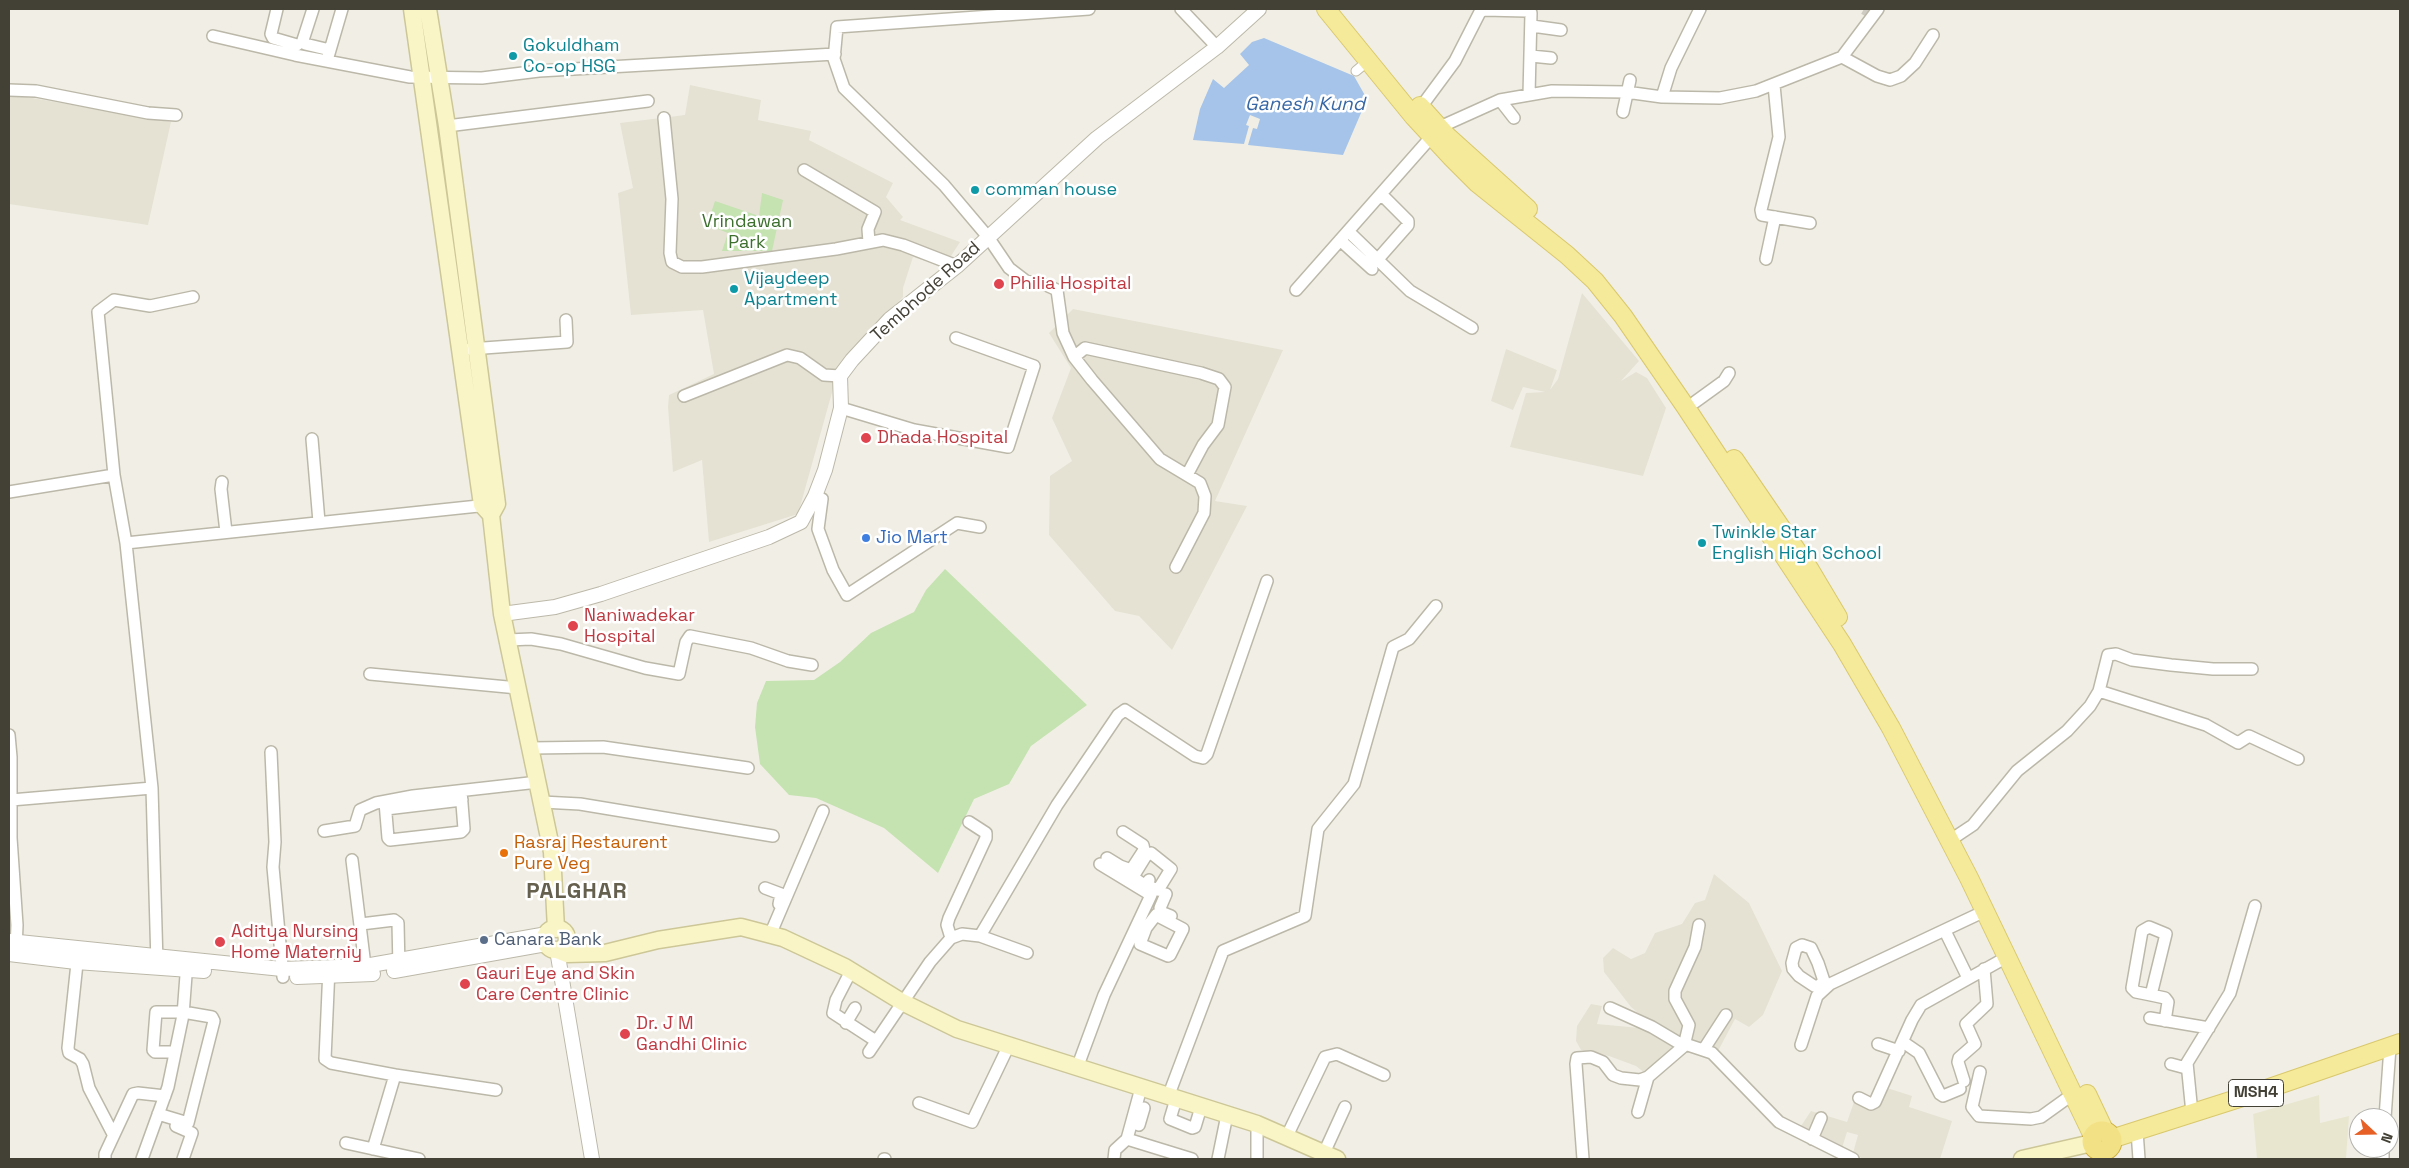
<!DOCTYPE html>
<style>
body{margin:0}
#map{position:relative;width:2409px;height:1168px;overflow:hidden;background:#f1efe5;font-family:"Space Grotesk",sans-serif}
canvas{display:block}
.frame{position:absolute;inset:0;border:10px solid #434036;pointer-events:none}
.north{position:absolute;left:2349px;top:1108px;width:50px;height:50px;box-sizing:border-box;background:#fff;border:1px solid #b4b3af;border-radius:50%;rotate:111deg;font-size:14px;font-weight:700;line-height:20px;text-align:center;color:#434036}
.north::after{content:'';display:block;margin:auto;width:18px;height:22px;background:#e76127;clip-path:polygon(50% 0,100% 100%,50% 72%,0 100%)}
</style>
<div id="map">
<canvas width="2409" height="1168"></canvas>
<div class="frame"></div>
<div class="north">N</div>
</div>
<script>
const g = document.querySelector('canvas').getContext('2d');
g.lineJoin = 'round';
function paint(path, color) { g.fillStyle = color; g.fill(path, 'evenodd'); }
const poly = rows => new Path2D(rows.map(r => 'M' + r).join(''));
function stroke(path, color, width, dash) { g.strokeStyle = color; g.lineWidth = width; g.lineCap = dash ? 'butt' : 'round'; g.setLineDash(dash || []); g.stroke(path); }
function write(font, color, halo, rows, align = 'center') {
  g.font = font + ' "Space Grotesk",sans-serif'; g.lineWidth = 5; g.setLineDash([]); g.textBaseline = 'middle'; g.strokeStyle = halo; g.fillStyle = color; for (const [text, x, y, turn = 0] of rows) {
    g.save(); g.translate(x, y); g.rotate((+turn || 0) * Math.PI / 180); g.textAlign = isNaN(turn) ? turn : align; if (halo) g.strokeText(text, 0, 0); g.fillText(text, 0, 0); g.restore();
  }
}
const residential = poly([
 [690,85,761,100,758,120,811,131,809,140,893,183,886,197,903,217,900,220,960,242,944,267,913,257,903,288,903,297,840,364,798,514,709,542,702,460,673,472,668,407,669,395,714,374,703,310,631,315,618,193,633,188,620,123,685,115],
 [9,94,171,122,148,225,9,204],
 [1582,293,1639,361,1621,381,1636,372,1647,378,1666,408,1643,476,1510,447,1526,393,1545,392,1523,387,1513,410,1491,401,1506,349,1557,370,1550,390,1558,379],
 [1073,309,1283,350,1215,501,1247,506,1172,650,1139,616,1115,611,1049,535,1050,476,1072,461,1052,418,1071,368,1049,333],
 [1714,874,1749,903,1782,971,1763,1015,1749,1027,1735,1019,1718,1051,1690,1040,1690,1029,1646,1074,1636,1066,1609,1056,1581,1050,1576,1041,1577,1026,1591,1004,1602,1006,1597,1024,1640,1028,1643,1017,1631,1007,1604,972,1603,958,1613,948,1631,959,1645,953,1655,933,1682,924,1695,903,1705,900],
 [1884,1087,1912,1096,1909,1107,1952,1121,1940,1159,1863,1159,1853,1153,1858,1135,1847,1132,1842,1148,1823,1142,1801,1126,1811,1111,1847,1122,1854,1102,1877,1109]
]);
const education = poly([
 [2319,1095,2320,1123,2349,1116,2346,1159,2257,1159,2253,1114]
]);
const green = poly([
 [762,193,783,200,772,251,722,251,728,233,707,225,715,201,759,216],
 [945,569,1087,705,1031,746,1009,784,974,799,938,873,884,828,816,798,789,795,760,764,755,727,757,703,766,681,814,680,840,662,871,633,914,612,926,590]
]);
const water = poly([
 [1264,38,1354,76,1367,99,1343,155,1248,145,1253,128,1257,129,1260,119,1250,115,1246,125,1249,126,1244,144,1193,140,1200,109,1213,79,1224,88,1249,65,1240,54,1252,42]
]);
const minorTunnel = poly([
 [1864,9,1869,12]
]);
const pedestrian = poly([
 [1356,71,1368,61]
]);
const minor = poly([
 [277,9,271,34,273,38,297,45],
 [313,9,303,40,305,44,330,50],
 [1089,9,837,27,834,59,844,88,944,185,988,237,1009,268,1026,281,1046,285,1057,290,1063,333,1074,357,1092,380,1160,459,1200,483,1205,496,1204,513,1176,567],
 [1181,9,1217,47],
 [1532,26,1561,30],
 [213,36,295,55,410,77,482,78,539,71,835,54],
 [1531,56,1551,58],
 [328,57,342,9],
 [1842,57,1878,9],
 [1774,85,1779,137,1761,210,1762,215,1810,223],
 [9,90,36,91,148,113,176,115],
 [1662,97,1671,68,1700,9],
 [1500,100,1514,118],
 [1421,107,1455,61,1480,12,1484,10,1526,11,1531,13,1529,95],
 [1623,112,1630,80],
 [664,118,672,199,670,253,672,262,682,267,702,267,836,249,883,240,903,245,957,266],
 [447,126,648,101],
 [804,170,875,212,868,229,869,242],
 [1348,231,1410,291,1472,328],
 [1340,240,1372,269],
 [1378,259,1408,225,1408,221,1381,194],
 [1766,259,1775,217],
 [1296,290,1440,127,1500,100,1552,91,1626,92,1662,97,1720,98,1756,91,1842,57,1877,76,1890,80,1901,76,1915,63,1933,35],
 [470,349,567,342,566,320],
 [1074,357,1085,348,1201,373,1219,379,1225,387,1218,425,1203,445,1187,475],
 [684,396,787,355,800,358,824,375,840,376],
 [1695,402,1724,381,1729,373],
 [841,408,914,430,1008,447,1034,366,956,338],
 [312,439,319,522],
 [114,475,98,312,114,300,150,306,193,297],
 [222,482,221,489,226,532],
 [9,492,114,475,126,543,488,505],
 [815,496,822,499,818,529,833,570,847,595,957,523,980,527],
 [126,543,152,788,157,963],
 [508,640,531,639,561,644,645,668,679,674,686,642,690,636,751,648,788,661,812,665],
 [370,674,518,688],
 [2099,691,2206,725,2238,743,2249,736,2298,759],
 [9,735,11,757,11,838,17,925,16,950],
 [531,748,603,747,748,768],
 [271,752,275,842,273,867,283,977],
 [11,800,152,788],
 [385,802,388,838,390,840,461,832,464,829,461,791],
 [542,802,580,804,773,836],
 [386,809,462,800],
 [324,831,355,826,360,810,376,803,413,796,538,782],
 [1949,841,1973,825,2017,771,2067,731,2090,706,2099,691,2108,655,2116,654,2132,660,2171,665,2213,669,2252,669],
 [1107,858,1120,866,1116,872],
 [352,860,366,974],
 [1120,866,1131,870,1144,850,1143,845,1123,832],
 [1143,884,1134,878,1134,875,1147,854,1151,853,1171,869,1158,890,1146,885,1149,880],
 [765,888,781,894,779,904],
 [1166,894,1160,908,1161,912,1171,916],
 [1138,923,1146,928,1140,944,1168,956,1170,955,1183,929,1156,915,1146,928],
 [361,924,394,920,398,923,399,968],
 [1945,931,1968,978],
 [770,935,823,811],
 [980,936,1057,805,1118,715,1125,710,1195,756,1203,758,1207,754,1267,581],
 [951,938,947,925,949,918,986,838,986,833,969,822],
 [78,954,68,1048,69,1053,80,1059,83,1064,89,1088,113,1134],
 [329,968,325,1059,331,1063,395,1075,373,1149],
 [851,971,836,1000,833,1013,876,1041],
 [1819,986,1824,981,1818,963,1811,948,1802,945,1796,948,1792,963,1793,969,1799,976,1814,986,1819,986,1822,991],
 [2151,995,2166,934,2149,927,2142,931,2132,988,2136,992,2151,995,2165,998,2168,1002,2165,1021],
 [1610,1008,1652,1027,1684,1046,1689,1025,1675,999,1675,991,1695,947,1699,925],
 [2150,1018,2209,1028],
 [846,1023,855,1008],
 [1903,1042,1919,1053,1940,1094,1943,1096,1960,1089],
 [1878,1044,1899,1051],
 [1801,1045,1817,996,1830,984,1985,911],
 [1704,1049,1726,1015],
 [869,1052,930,962,951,938,962,934,980,936,1027,953],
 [2171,1064,2186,1068],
 [1077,1068,1104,995,1151,895,1100,864],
 [1980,1072,1972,1107,1979,1116,2031,1119,2041,1117,2073,1094],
 [395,1075,496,1090],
 [1964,1081,1958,1062,1959,1058,1975,1044,1966,1024,1987,1004,1984,969],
 [1168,1097,1223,951,1305,916,1318,829,1354,784,1393,647,1409,639,1436,606],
 [1859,1098,1871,1104,1875,1102,1912,1020,1921,1005,2007,957],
 [1176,1099,1170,1119,1192,1128,1195,1127,1201,1107],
 [919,1103,972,1122,1009,1045],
 [1638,1112,1648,1077],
 [2192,1113,2187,1063,2230,993,2255,906],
 [158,1114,188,1123,214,1021,212,1017,183,1012,156,1012,153,1050,155,1052,175,1052],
 [2385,1118,2390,1047],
 [1139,1125,1144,1108],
 [176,1126,192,1133,183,1159],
 [2137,1131,2139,1159],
 [1287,1136,1325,1057,1337,1054,1384,1075],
 [1127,1139,1192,1159],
 [1812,1139,1821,1118],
 [346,1143,419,1159],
 [1324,1153,1345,1107],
 [105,1159,105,1154,133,1094,138,1093,165,1096],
 [142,1159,168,1087,183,1015,187,962],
 [884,1159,885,1159],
 [1114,1159,1115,1150,1127,1139,1141,1088],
 [1218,1159,1227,1115],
 [1257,1159,1257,1124],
 [1583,1159,1576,1064,1577,1058,1591,1057,1603,1062,1613,1075,1621,1078,1640,1080,1648,1077,1684,1046,1688,1045,1712,1053,1779,1122,1853,1159],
 [2383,1159,2383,1148]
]);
const tertiary = poly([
 [502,614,555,607,601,594,769,537,801,522,815,496,825,470,841,408,840,376,852,360,890,319,957,266,1097,138,1217,47,1259,9],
 [9,941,282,969,365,966,547,934],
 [557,950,592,1159],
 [9,954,76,962,204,971],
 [394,971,546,944],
 [297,977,373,974]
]);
const secondary = poly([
 [412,9,482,505,491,515],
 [428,9,447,126,497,504,491,515,502,614,552,852,556,929],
 '545 939a11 11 0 1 1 22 0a11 11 0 1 1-22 0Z',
 [557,950,567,954,605,953,658,940,741,927,783,938,845,967,902,1002,957,1029,1257,1124,1337,1159],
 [2022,1159,2092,1143]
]);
const primary = poly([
 [1326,9,1414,117,1452,158,1477,183,1567,255,1595,281,1623,316,1685,406,1842,644,1891,728,1969,878,2093,1136],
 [1420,106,1447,136,1528,209],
 [1734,459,1810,570,1838,617],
 [2087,1094,2105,1132],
 [2111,1139,2249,1095,2400,1043]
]);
const trunk = poly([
 '2092 1141a10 10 0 1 1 20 0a10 10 0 1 1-20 0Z'
]);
const markers = [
 [513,56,5,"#0f9aa8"],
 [975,190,5,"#0f9aa8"],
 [999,284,6,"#e0444e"],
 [734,289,5,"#0f9aa8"],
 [866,438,6,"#e0444e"],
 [866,538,5,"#3f7fe0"],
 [1702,543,5,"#0f9aa8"],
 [573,626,6,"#e0444e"],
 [504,853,5,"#e8710a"],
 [484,940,5,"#5c6f8a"],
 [220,942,6,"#e0444e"],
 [465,984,6,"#e0444e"],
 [625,1034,6,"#e0444e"]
];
const shields = [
 [2256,1093,55]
];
const shieldNames = [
 ["MSH4",2256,1093]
];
const cultureNames = [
 ["Gokuldham",523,46],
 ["Co-op HSG",523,67],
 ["comman house",985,190],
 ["Vijaydeep",744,279],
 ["Apartment",744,300],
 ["Twinkle Star",1712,533],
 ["English High School",1712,554]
];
const parkNames = [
 ["Vrindawan",747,222],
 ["Park",747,243]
];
const healthNames = [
 ["Philia Hospital",1010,284],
 ["Dhada Hospital",877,438],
 ["Naniwadekar",584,616],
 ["Hospital",584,637],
 ["Aditya Nursing",231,932],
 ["Home Materniy",231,953],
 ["Gauri Eye and Skin",476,974],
 ["Care Centre Clinic",476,995],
 ["Dr. J M",636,1024],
 ["Gandhi Clinic",636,1045]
];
const streetNames = [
 ["Tembhode Road",926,292,-42]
];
const shopNames = [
 ["Jio Mart",876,538]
];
const foodNames = [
 ["Rasraj Restaurent",514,843],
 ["Pure Veg",514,864]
];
const serviceNames = [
 ["Canara Bank",494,940]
];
const waterNames = [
 ["Ganesh Kund",1305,105]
];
const districtNames = [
 ["PALGHAR",577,892]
];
paint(residential, '#e5e2d4');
paint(education, '#e9e6d0');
paint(green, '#c5e2b1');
paint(water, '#a6c4e9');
stroke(minorTunnel, '#ceccc2', 11, [11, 5.5]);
stroke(pedestrian, '#bcb8a9', 11);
stroke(minor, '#bcb8a9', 14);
stroke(tertiary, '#bcb8a9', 16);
stroke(secondary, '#cdc798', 19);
stroke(primary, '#d9c86c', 20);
stroke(trunk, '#cfb041', 21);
stroke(pedestrian, '#fff', 9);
stroke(minor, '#fff', 11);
stroke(tertiary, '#fff', 14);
stroke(secondary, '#faf5c7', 16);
stroke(primary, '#f5e99a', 18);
stroke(trunk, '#f3e285', 19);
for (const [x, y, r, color] of markers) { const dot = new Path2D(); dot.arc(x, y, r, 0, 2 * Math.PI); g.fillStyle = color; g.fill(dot); stroke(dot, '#fff', 2); }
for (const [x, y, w] of shields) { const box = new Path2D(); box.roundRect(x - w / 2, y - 13.5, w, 27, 4); g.fillStyle = '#fff'; g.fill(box); stroke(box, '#434036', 1); }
write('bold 16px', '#434036', null, shieldNames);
write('18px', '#0d838f', '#fff', cultureNames, 'left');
write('18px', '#3d6f2e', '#fff', parkNames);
write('18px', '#be3a42', '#fff', healthNames, 'left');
write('18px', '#434036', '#fff', streetNames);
write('18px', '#366cbe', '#fff', shopNames, 'left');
write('18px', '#c56008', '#fff', foodNames, 'left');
write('18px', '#4e5e75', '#fff', serviceNames, 'left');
write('italic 19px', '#3867a5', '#fff', waterNames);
g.letterSpacing = '1px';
write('bold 22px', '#655f4e', '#fff', districtNames);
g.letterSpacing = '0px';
</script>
